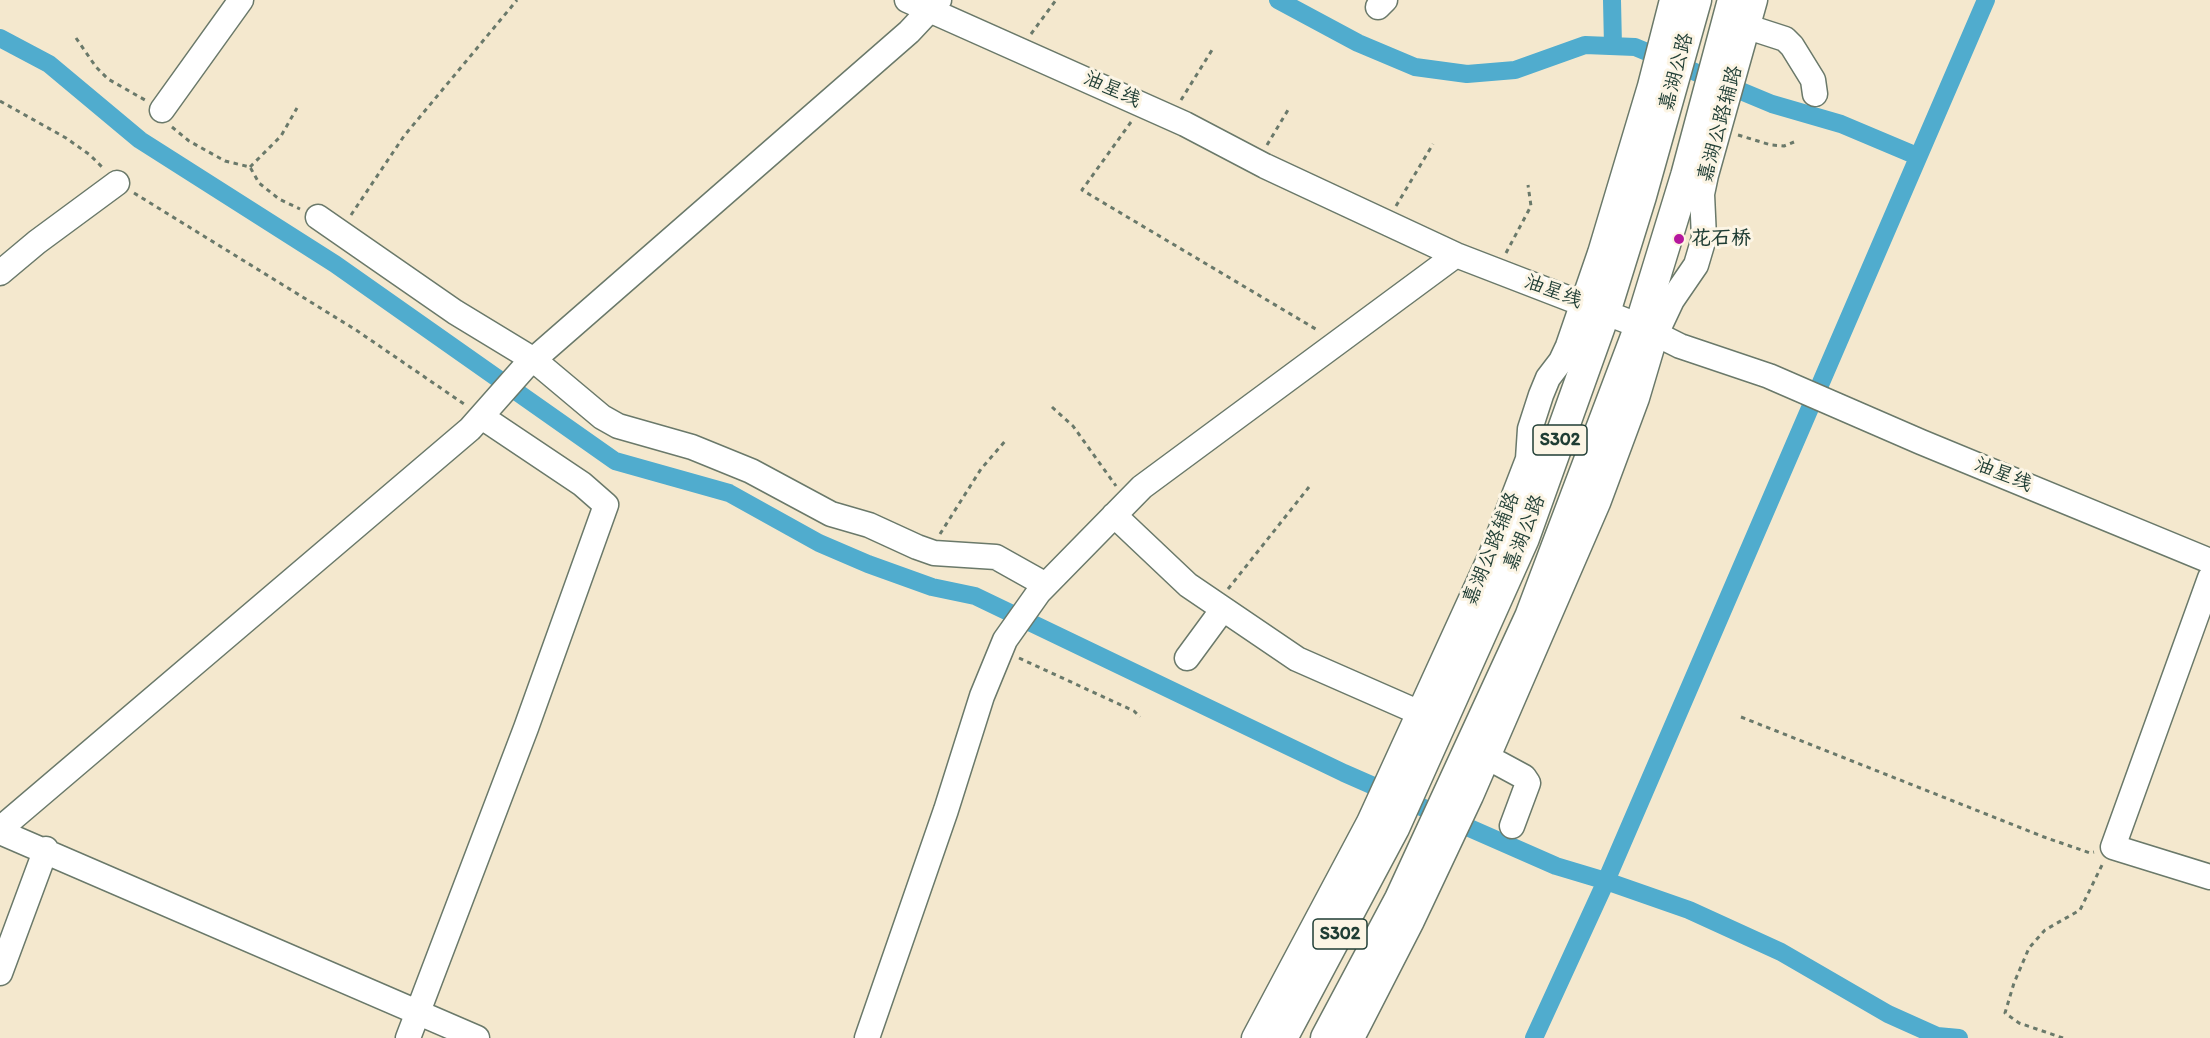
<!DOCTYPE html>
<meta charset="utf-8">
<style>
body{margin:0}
canvas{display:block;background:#f4e8ce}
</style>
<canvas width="2210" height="1038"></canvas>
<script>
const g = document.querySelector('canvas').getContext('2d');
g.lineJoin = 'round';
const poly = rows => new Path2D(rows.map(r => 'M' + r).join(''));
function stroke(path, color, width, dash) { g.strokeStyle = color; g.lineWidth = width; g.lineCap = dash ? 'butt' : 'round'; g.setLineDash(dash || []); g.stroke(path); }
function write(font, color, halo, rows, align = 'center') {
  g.font = font + ' Itim,"LXGW WenKai TC",sans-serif'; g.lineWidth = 6; g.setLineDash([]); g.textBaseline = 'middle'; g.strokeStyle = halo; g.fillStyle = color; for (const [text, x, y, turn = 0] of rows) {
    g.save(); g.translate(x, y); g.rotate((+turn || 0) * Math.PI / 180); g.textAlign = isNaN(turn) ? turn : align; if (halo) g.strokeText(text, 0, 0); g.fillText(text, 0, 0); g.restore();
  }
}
const canal = poly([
 [1278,0,1358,43,1415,67,1467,74,1515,70,1585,45,1635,47,1772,104,1841,124,1917,156],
 [1612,0,1613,46],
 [0,38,49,64,140,140,335,264,615,461,729,493,819,543,868,564,932,587,975,596,1344,773,1556,866,1606,881,1689,910,1781,952,1888,1014,1937,1036,1959,1038],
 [1534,1038,1606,881,1986,0]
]);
const path = poly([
 [1031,34,1056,0],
 [76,38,96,67,108,79,145,100],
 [1181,100,1212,50],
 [0,101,66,138,90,155,103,168],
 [1131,122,1082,190,1319,331],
 [172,127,189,141,225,161,250,167,259,183,279,199,300,209],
 [1738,135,1771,145,1784,146,1794,142],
 [1267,145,1288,110],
 [250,167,281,136,297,108],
 [134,193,356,330,464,404],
 [1396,206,1433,144],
 [351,215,404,136,517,0],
 [1506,253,1531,206,1528,185],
 [1052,407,1073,426,1116,486],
 [940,534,981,469,1006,440],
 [1228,589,1309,487],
 [1019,658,1134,711,1140,717],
 [1741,717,2044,837,2090,853,2094,852],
 [2063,1038,2019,1023,2005,1013,2014,983,2029,948,2045,930,2080,910,2103,863]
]);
const minor = poly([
 [907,0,1185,124,1265,166,1456,255,1640,326,1680,346,1769,376,1921,442,2210,561],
 [1378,7,1385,0],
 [1748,27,1785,39,1792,46,1813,80,1815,94],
 [162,110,241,0],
 [318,217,455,312,534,360,602,417,618,426,692,447,751,471,831,514,869,525,917,547,934,553,996,557,1046,585],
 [0,273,37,242,117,183],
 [1114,515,1188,585,1297,659,1420,713],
 [2210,578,2113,847,2210,877],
 [1187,658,1223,609],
 [1487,757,1524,777,1528,783,1512,826],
 [0,829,470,429,524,368,909,32,939,0],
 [0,832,477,1038],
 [0,973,46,849],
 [408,1038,526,728,606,505,582,484,482,417],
 [867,1038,946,810,982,696,1005,640,1039,592,1142,487,1456,255],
 [1254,1038,1369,822,1491,555,1528,459,1530,429,1541,395,1548,378,1561,361,1568,346,1600,253,1650,86,1672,0],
 [1352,1038,1412,921,1471,796,1598,503,1637,398,1656,334,1672,300,1696,265,1704,238,1702,194,1706,175,1755,0]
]);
const major = poly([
 [1282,1038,1394,828,1524,538,1605,312,1641,196,1696,0],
 [1326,1038,1400,899,1530,617,1640,326,1686,176,1733,0]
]);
const markers = [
 [1679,239,6,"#b5179e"]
];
const shields = [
 [1560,440,54],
 [1340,934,54]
];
const shieldNames = [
 ["S302",1560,440],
 ["S302",1340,934]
];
const streetNames = [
 ["嘉湖公路",1677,72,-75],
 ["油星线",1112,90,24],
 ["嘉湖公路辅路",1721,124,-75],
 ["油星线",1553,292,21],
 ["油星线",2003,475,22],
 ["嘉湖公路",1525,533,-68],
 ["嘉湖公路辅路",1492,549,-68]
];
const poiNames = [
 ["花石桥",1691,239]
];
stroke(canal, '#50acce', 18);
stroke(minor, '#6a796a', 27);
stroke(major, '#6a796a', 33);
stroke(path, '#6a796a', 3, [4.5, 4.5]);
stroke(minor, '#fff', 24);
stroke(major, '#fff', 30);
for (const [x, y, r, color] of markers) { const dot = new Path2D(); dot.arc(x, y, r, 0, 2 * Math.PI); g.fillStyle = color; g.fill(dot); stroke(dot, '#fcf5e5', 2); }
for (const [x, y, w] of shields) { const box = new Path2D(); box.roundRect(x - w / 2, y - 15, w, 30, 4.5); g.fillStyle = '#fcf5e5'; g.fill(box); stroke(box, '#1f3d34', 1.5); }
write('bold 18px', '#1f3d34', null, shieldNames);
write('20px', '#1f3d34', '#fcf5e5', streetNames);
write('bold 20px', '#1f3d34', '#fcf5e5', poiNames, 'left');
</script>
